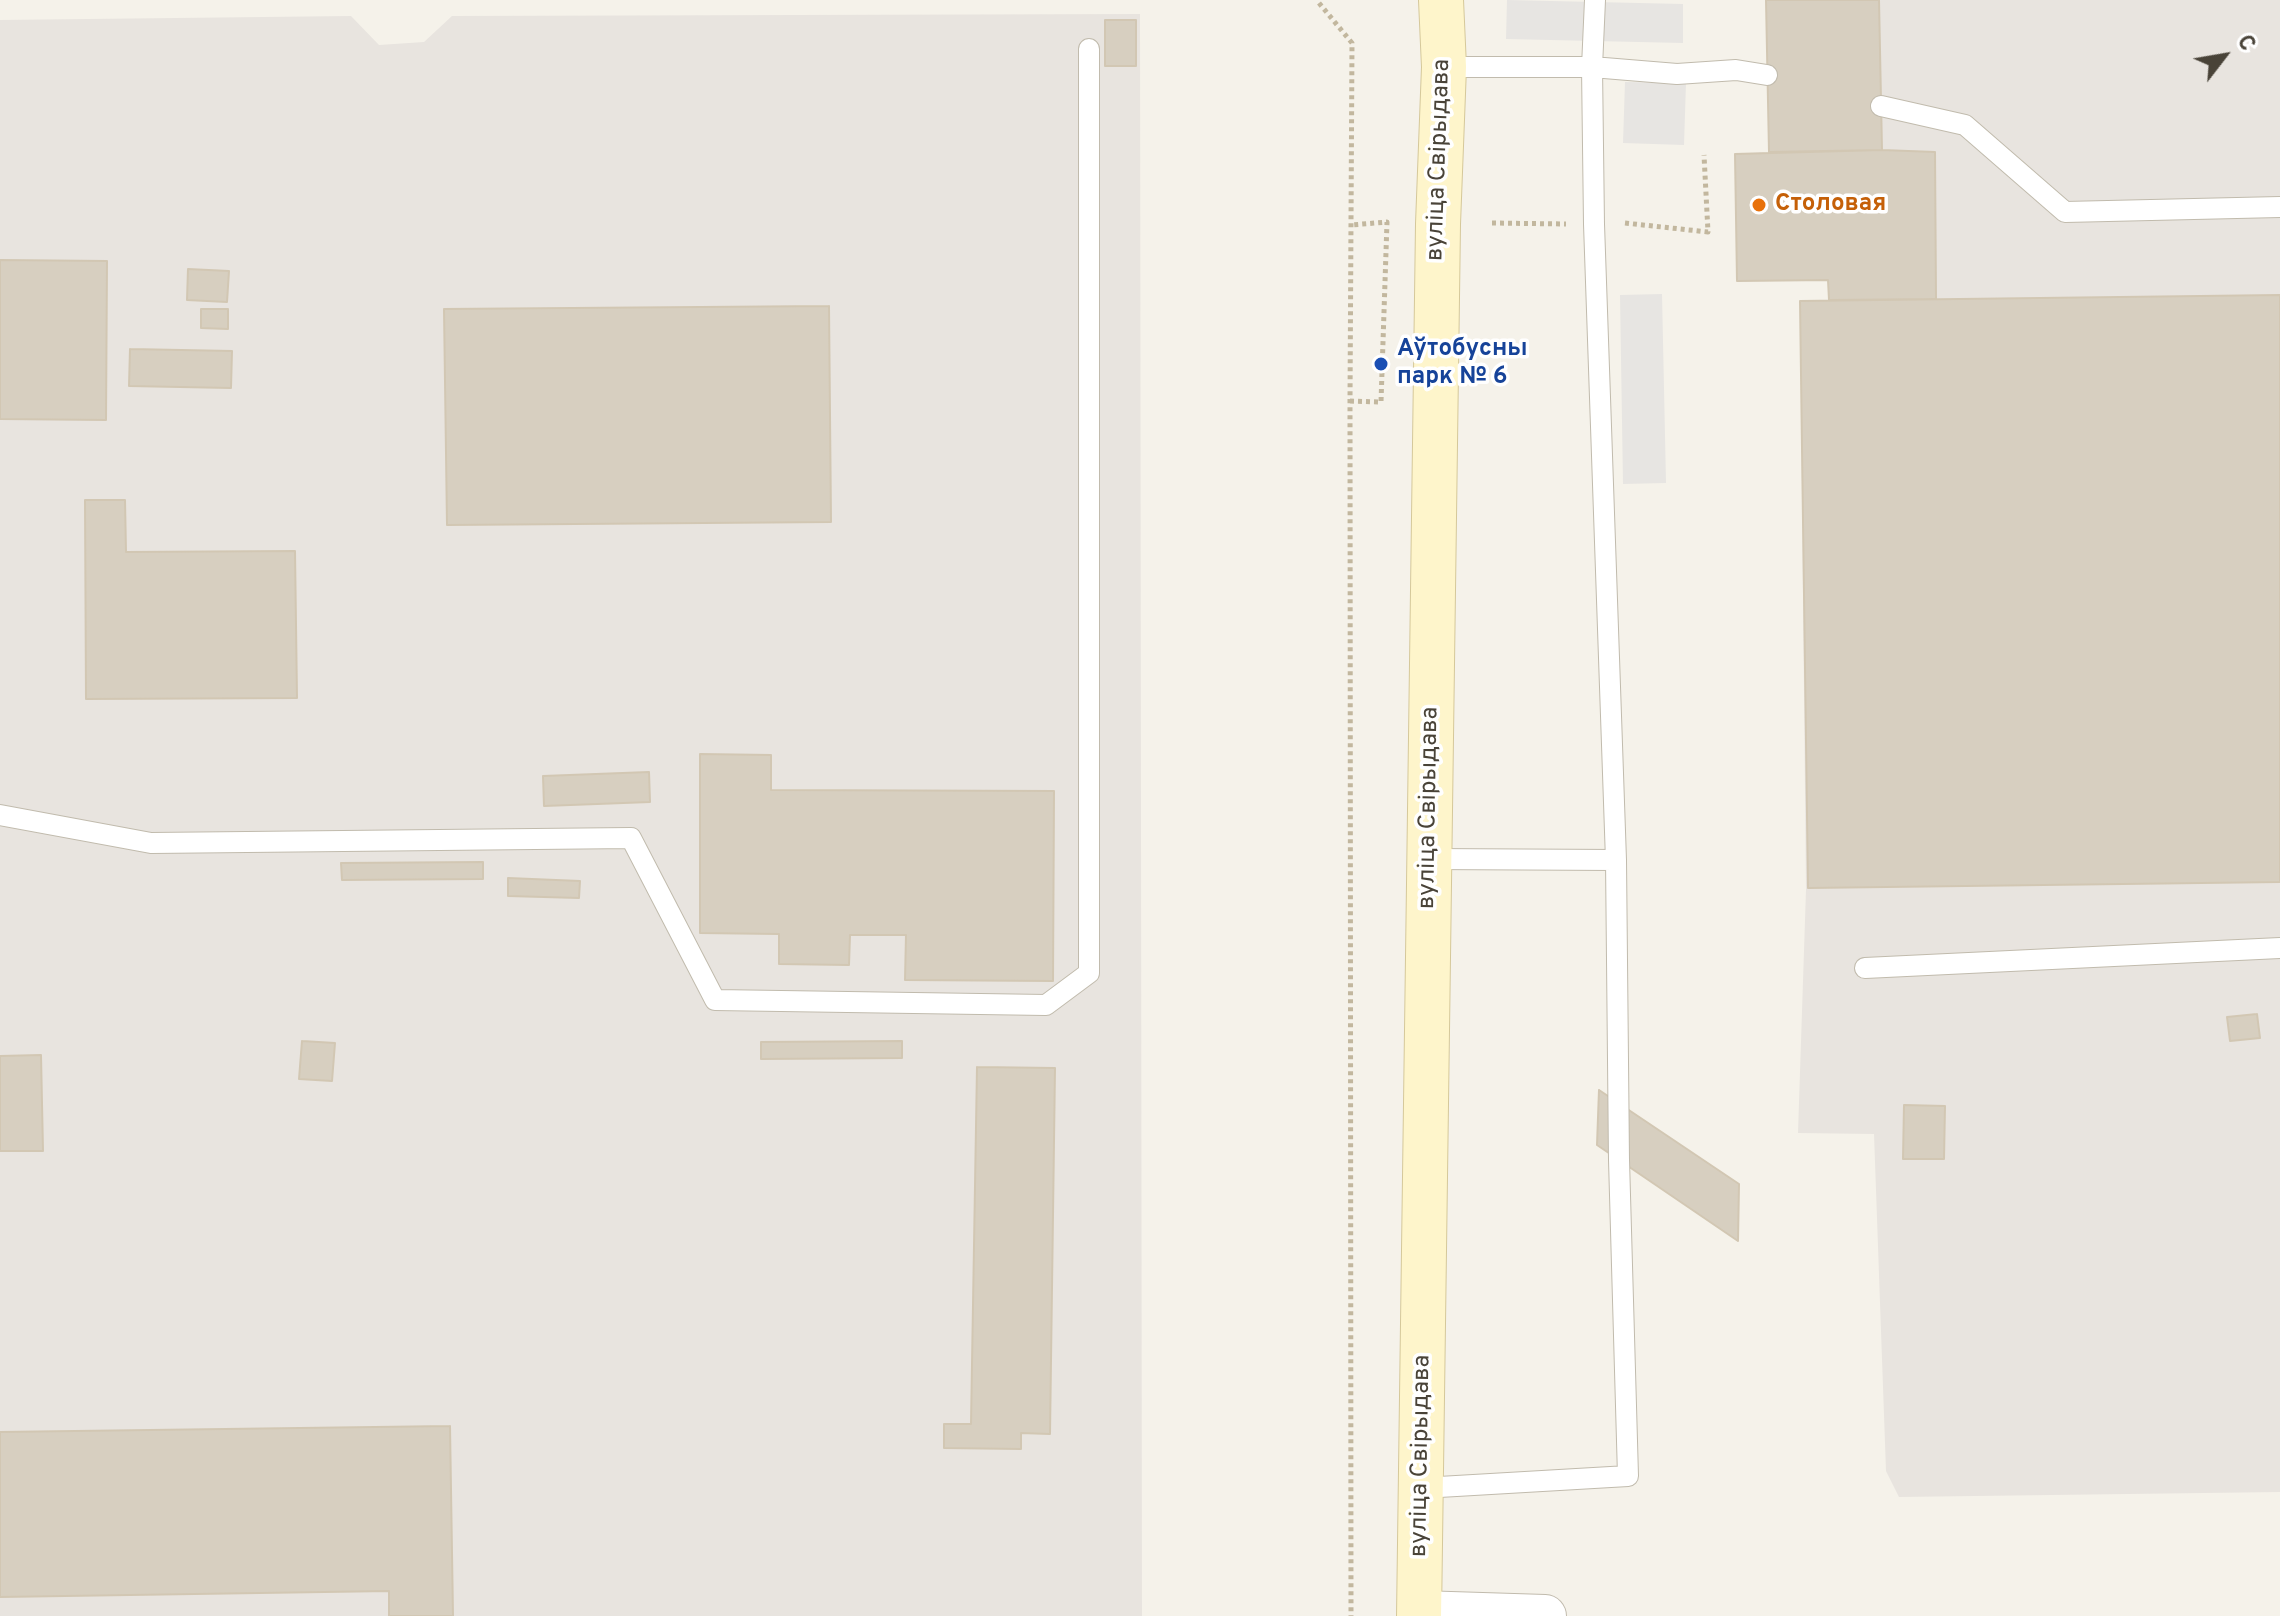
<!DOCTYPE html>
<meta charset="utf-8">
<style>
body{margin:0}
#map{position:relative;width:2280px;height:1616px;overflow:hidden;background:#f5f2ea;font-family:Overpass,sans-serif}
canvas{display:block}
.north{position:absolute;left:2184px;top:16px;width:80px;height:80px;-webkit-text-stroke:6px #fff;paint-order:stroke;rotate:59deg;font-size:22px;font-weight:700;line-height:32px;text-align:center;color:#494338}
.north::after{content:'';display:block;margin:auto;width:28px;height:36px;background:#494338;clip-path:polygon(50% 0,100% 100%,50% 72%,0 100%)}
</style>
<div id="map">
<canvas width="2280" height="1616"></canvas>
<div class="north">С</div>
</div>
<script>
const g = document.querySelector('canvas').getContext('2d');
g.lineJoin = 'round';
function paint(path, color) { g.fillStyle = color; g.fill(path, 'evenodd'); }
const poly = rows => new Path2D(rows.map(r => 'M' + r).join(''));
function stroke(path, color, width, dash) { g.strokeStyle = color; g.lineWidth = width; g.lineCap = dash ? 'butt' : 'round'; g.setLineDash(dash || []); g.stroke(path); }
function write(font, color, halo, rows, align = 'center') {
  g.font = font + ' Overpass,sans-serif'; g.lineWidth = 7; g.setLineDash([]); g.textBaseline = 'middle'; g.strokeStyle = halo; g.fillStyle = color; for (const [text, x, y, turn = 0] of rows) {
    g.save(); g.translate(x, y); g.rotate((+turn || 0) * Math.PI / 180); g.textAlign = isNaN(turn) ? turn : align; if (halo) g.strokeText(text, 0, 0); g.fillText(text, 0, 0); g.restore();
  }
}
const industrial = poly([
 [1766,0,2280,0,2280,1492,1899,1497,1886,1471,1874,1134,1798,1133,1806,890,1800,301,1829,300,1828,280,1737,281,1735,154,1769,152],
 [1140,14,1142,1616,0,1616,0,20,351,16,379,45,424,42,452,16]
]);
const parking = poly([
 [1507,0,1683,4,1683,43,1506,39],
 [1625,82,1686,83,1684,145,1623,143],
 [1662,294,1666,483,1623,484,1620,295]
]);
const building = poly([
 [1766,0,1879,0,1882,150,1769,152,1766,0],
 [1105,20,1136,20,1136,66,1105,66,1105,20],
 [1882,150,1935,152,1936,299,1829,300,1828,280,1737,281,1735,154,1882,150],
 [0,260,107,261,106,420,0,419,0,260],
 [188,269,229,271,227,302,187,300,188,269],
 [2280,295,2280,882,1808,888,1800,301,2280,295],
 [829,306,831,522,447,525,444,309,829,306],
 [201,309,228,309,228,329,201,328,201,309],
 [130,349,232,351,231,388,129,386,130,349],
 [85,500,125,500,126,552,295,551,297,698,86,699,85,500],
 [700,754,771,755,771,790,1054,791,1053,981,905,980,906,935,850,935,849,965,779,964,779,934,700,933,700,754],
 [649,772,650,802,544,806,543,776,649,772],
 [483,862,483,879,342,880,341,863,483,862],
 [508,878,580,881,579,898,508,896,508,878],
 [2257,1014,2260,1038,2230,1041,2227,1017,2257,1014],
 [302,1041,335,1043,332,1081,299,1079,302,1041],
 [902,1041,902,1058,761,1059,761,1042,902,1041],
 [41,1055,43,1151,0,1151,0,1056,41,1055],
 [977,1067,1055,1068,1050,1434,1021,1433,1021,1449,944,1448,944,1424,971,1424,977,1067],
 [1599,1090,1739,1184,1738,1241,1597,1145,1599,1090],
 [1904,1105,1945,1106,1944,1159,1903,1159,1904,1105],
 [450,1426,453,1616,389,1616,389,1591,0,1597,0,1432,450,1426]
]);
const path = poly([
 [1319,3,1352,43,1350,401,1351,1616],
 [1492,223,1566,224],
 [1625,223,1708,232,1704,155],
 [1350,401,1381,402,1387,222,1351,225]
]);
const service = poly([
 [1444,67,1592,67,1677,74,1736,70,1767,75],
 [1881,106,1965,125,2065,212,2280,207],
 [0,815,151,843,631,838,715,1000,1046,1005,1089,973,1089,49],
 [1430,859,1616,860],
 [1865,968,2280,948],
 [1422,1488,1628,1476,1619,1160,1616,860,1594,224,1592,67,1595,0]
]);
const minor = poly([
 [1419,1612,1545,1616]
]);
const secondary = poly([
 [1419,1616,1438,224,1444,67,1441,0]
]);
const markers = [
 [1759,205,8,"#e8710a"],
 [1381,364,8,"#1a4fb4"]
];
const streetNames = [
 ["вуліца Свірыдава",1440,160,-88],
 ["вуліца Свірыдава",1430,808,-89],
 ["вуліца Свірыдава",1422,1456,-89]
];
const foodNames = [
 ["Столовая",1775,205]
];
const transitNames = [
 ["Аўтобусны",1397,350],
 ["парк № 6",1397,378]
];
paint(industrial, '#e8e4df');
paint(parking, '#e7e5e2');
paint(building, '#d7cfc0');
stroke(building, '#d2c7b3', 2);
stroke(service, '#c1bbad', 22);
stroke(minor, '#c1bbad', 44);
stroke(secondary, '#d5c89a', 46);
stroke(path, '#c2b79e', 5, [4, 4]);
stroke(service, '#fff', 20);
stroke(minor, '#fff', 42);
stroke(secondary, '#fef5cb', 44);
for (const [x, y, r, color] of markers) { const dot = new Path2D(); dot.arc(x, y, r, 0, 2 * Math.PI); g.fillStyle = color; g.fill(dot); stroke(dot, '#fff', 3); }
write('24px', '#494338', '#fff', streetNames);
write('bold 24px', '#c56008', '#fff', foodNames, 'left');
write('bold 24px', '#164399', '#fff', transitNames, 'left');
</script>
